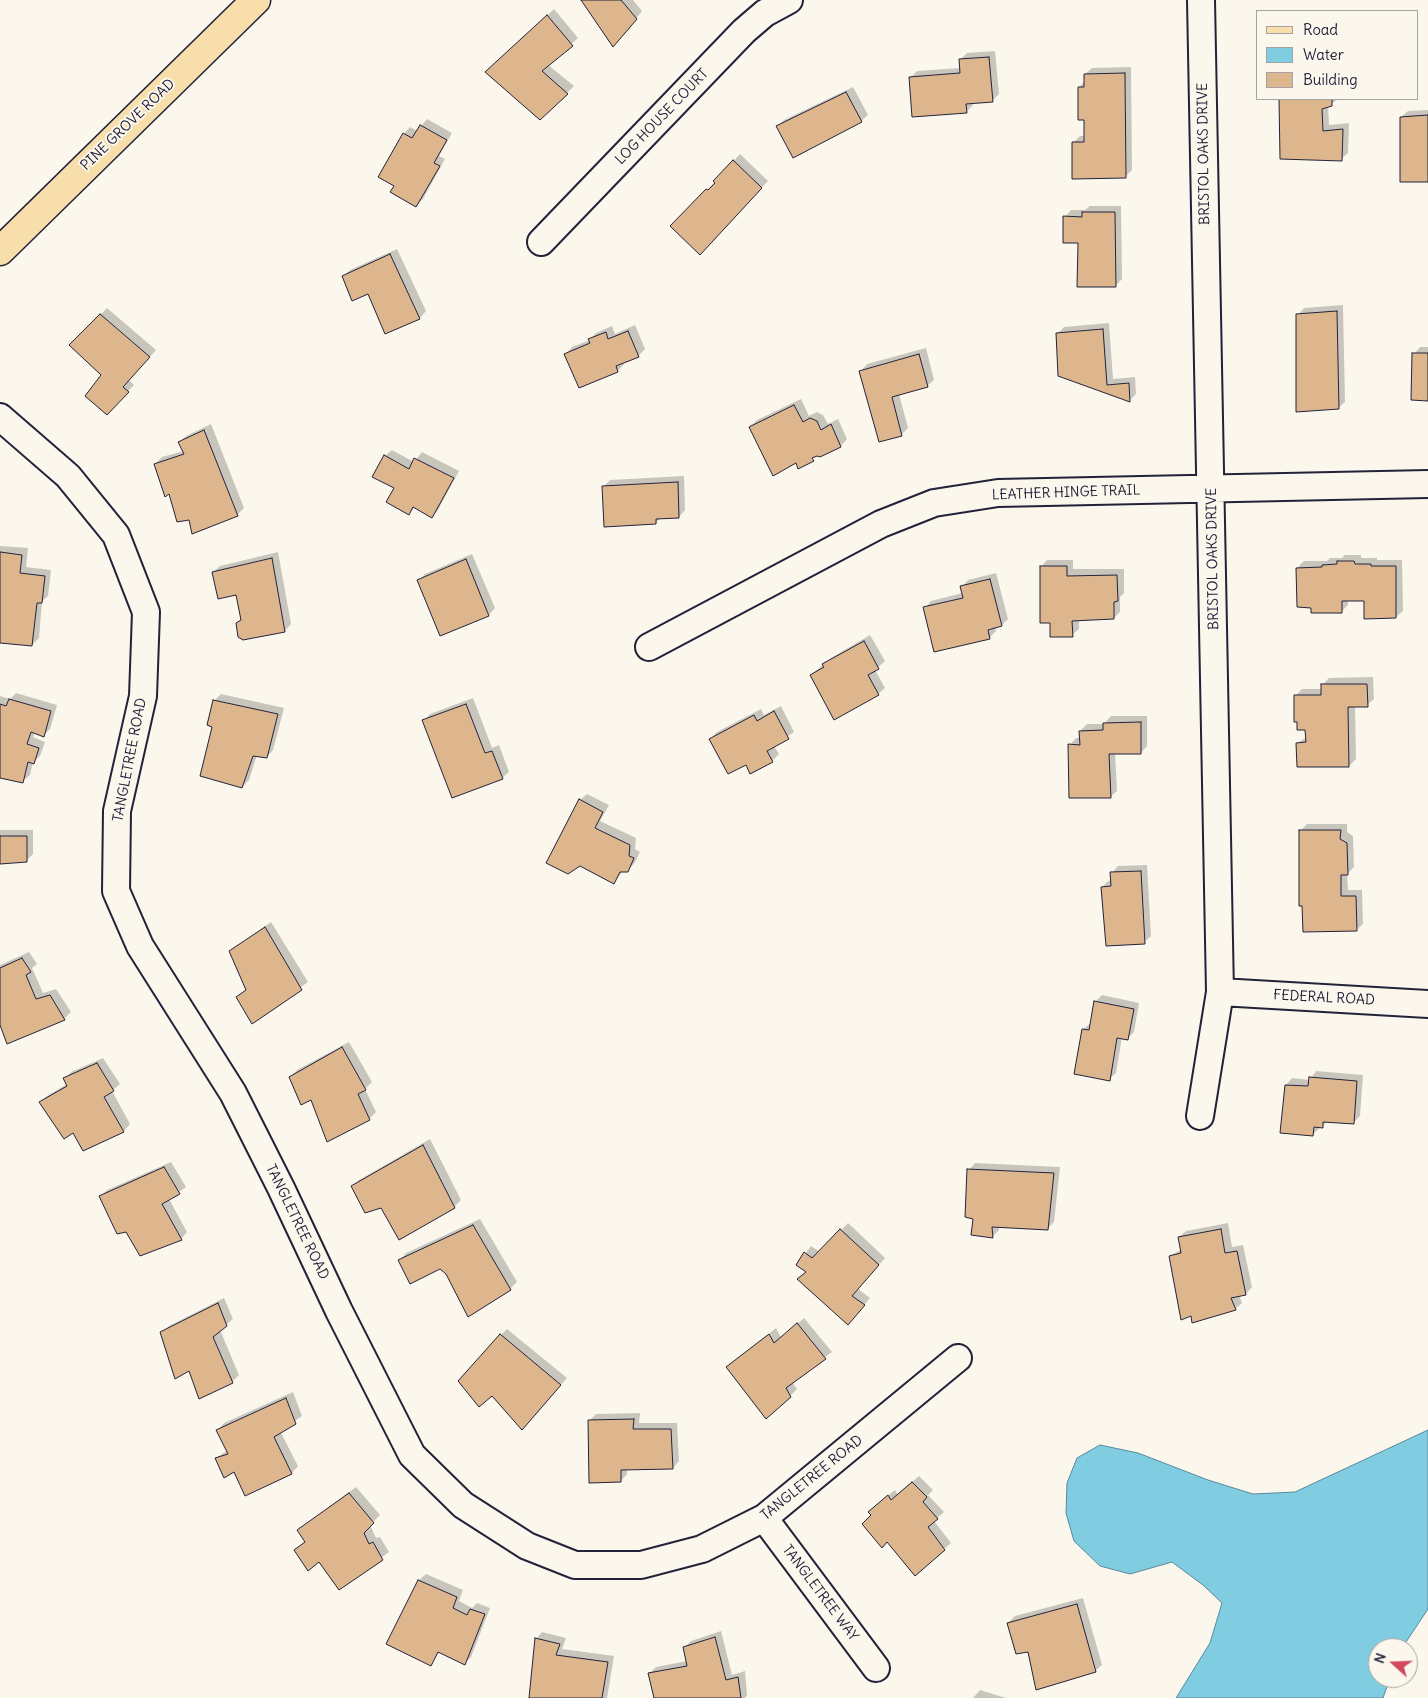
<!DOCTYPE html>
<style>
body{margin:0}
#map{position:relative;width:1428px;height:1698px;overflow:hidden;background:#fbf7ec;font-family:Delius,sans-serif}
canvas{display:block}
.legend{position:absolute;left:1256px;top:10px;width:162px;height:90px;box-sizing:border-box;background:#fbf7ec;border:1px solid #a4a2a5;margin:0;padding:6px 9px;list-style:none;font-size:15px;color:#22223b}
.legend li{display:flex;align-items:center;gap:10px;height:25px}
.legend b{width:25px;border:1px solid #a4a2a5}
.north{position:absolute;left:1368px;top:1638px;width:50px;height:50px;box-sizing:border-box;background:#fbf7ec;border:1px solid #a4a2a5;border-radius:50%;rotate:290deg;font-size:14px;font-weight:700;line-height:20px;text-align:center;color:#22223b}
.north::after{content:'';display:block;margin:auto;width:18px;height:22px;background:#d1495b;clip-path:polygon(50% 0,100% 100%,50% 72%,0 100%)}
</style>
<div id="map">
<canvas width="1428" height="1698"></canvas>
<ul class="legend">
<li><b style="height:6px;background:#f8deab"></b>Road</li>
<li><b style="height:14px;background:#80cce0"></b>Water</li>
<li><b style="height:14px;background:#ddb68e"></b>Building</li>
</ul>
<div class="north">N</div>
</div>
<script>
const g = document.querySelector('canvas').getContext('2d');
g.lineJoin = 'round';
function paint(path, color) { g.fillStyle = color; g.fill(path, 'evenodd'); }
const poly = rows => new Path2D(rows.map(r => 'M' + r).join(''));
function stroke(path, color, width, dash) { g.strokeStyle = color; g.lineWidth = width; g.lineCap = dash ? 'butt' : 'round'; g.setLineDash(dash || []); g.stroke(path); }
function write(font, color, halo, rows, align = 'center') {
  g.font = font + ' Delius,sans-serif'; g.lineWidth = 4; g.setLineDash([]); g.textBaseline = 'middle'; g.strokeStyle = halo; g.fillStyle = color; for (const [text, x, y, turn = 0] of rows) {
    g.save(); g.translate(x, y); g.rotate((+turn || 0) * Math.PI / 180); g.textAlign = isNaN(turn) ? turn : align; if (halo) g.strokeText(text, 0, 0); g.fillText(text, 0, 0); g.restore();
  }
}
const water = poly([
 [1428,1430,1428,1609,1402,1648,1378,1648,1378,1678,1390,1678,1383,1698,1176,1698,1210,1643,1222,1603,1203,1585,1172,1562,1130,1574,1100,1566,1074,1541,1066,1513,1067,1483,1077,1458,1100,1445,1138,1453,1208,1480,1253,1494,1295,1492,1428,1430]
]);
const shadow = poly([
 [583,0,633,0,642,11,620,39],
 [554,9,578,38,548,65,574,86,540,119,493,66],
 [995,51,999,94,992,101,973,102,973,105,966,112,910,78,917,71,961,68,960,60,967,53],
 [1131,67,1132,170,1126,176,1073,143,1080,136,1086,136,1086,119,1079,87,1085,81,1085,74,1092,68],
 [853,87,868,115,861,121,778,126,784,120],
 [1281,99,1338,99,1328,106,1329,125,1349,123,1348,153,1341,159,1281,158],
 [1428,110,1428,181,1401,117,1408,111],
 [427,119,452,133,439,156,445,159,423,199,416,206,396,186,404,134,410,127,417,131],
 [740,154,768,181,706,247,672,226,714,183,718,186,715,181],
 [1090,206,1121,206,1122,279,1116,285,1079,241,1065,217,1071,210,1085,210],
 [397,249,426,311,420,318,386,332,369,292,343,276,350,270],
 [1343,305,1345,402,1338,408,1298,315,1304,308],
 [107,308,156,350,129,380,134,385,107,413,103,375,71,345],
 [1109,323,1113,379,1135,377,1136,394,1130,400,1059,375,1058,333,1064,327],
 [635,325,645,349,638,356,623,362,624,364,618,371,579,386,566,354,572,347,590,340,596,333,612,326,615,334],
 [1420,347,1428,347,1428,399,1414,354],
 [926,348,934,380,927,386,899,394,908,428,901,435,861,371,867,364],
 [801,399,809,416,817,412,823,415,828,424,838,419,847,439,841,446,820,456,818,455,799,467,796,461,750,427,757,420],
 [211,424,244,508,237,515,170,493,155,464,162,457,184,451,180,442,186,436],
 [392,450,414,462,422,452,459,471,438,510,432,517,415,507,409,513,385,456],
 [684,476,685,510,679,517,661,517,656,523,604,486,610,480],
 [0,546,28,548,26,567,51,570,48,596,42,601,39,638,32,645,0,641],
 [278,552,291,624,285,631,242,619,237,594,213,572,220,566],
 [472,554,495,608,489,615,441,635,418,581,425,574],
 [1345,555,1361,555,1361,558,1377,558,1377,560,1402,560,1403,611,1396,617,1365,599,1348,599,1348,605,1341,612,1297,568,1304,561,1327,561,1330,558,1342,558],
 [1047,560,1073,560,1073,569,1124,569,1124,593,1120,597,1120,612,1114,618,1079,619,1079,629,1072,635,1051,622,1041,567],
 [996,573,1008,619,1002,625,995,627,996,631,989,638,925,608,931,601,963,593,962,587,968,580],
 [870,635,885,661,875,670,885,688,878,694,811,675,831,658],
 [1373,677,1374,699,1367,705,1355,705,1356,759,1349,766,1297,743,1307,737,1295,696,1302,689,1322,689,1322,685,1329,678],
 [16,693,57,705,50,729,44,735,35,732,33,737,45,742,40,756,33,762,30,775,23,781,0,776,0,696,10,699],
 [221,694,284,708,273,750,267,757,257,755,249,780,242,787,214,726,215,700],
 [473,698,492,748,499,745,509,772,502,778,424,721,430,714],
 [781,706,794,732,774,746,779,754,772,761,746,763,711,739,717,732,761,709,764,715],
 [1111,716,1147,716,1147,746,1141,753,1115,753,1117,791,1110,797,1070,745,1076,738,1081,738,1080,731,1087,724,1104,724],
 [587,794,609,805,600,821,636,838,635,849,640,852,634,864,627,870,623,871,614,882,580,800],
 [1307,824,1347,824,1347,832,1353,836,1354,867,1347,874,1348,890,1362,890,1363,924,1356,930,1300,831],
 [0,830,33,830,33,854,26,861,0,862],
 [1147,865,1151,936,1144,942,1102,887,1108,881,1112,880,1112,873,1118,866],
 [271,922,308,982,253,1022,238,997,247,989,230,951],
 [29,952,37,964,32,968,43,993,56,989,71,1012,64,1019,8,1043,0,1021,0,965],
 [1102,995,1139,1003,1134,1032,1127,1039,1122,1037,1116,1073,1109,1079,1083,1029,1091,1023,1095,1002],
 [349,1042,372,1082,365,1089,376,1112,370,1118,328,1140,311,1098,290,1077,297,1070],
 [103,1058,120,1084,112,1091,130,1124,124,1131,83,1150,73,1131,40,1102,47,1096,67,1084,65,1079,71,1072],
 [1316,1071,1363,1075,1360,1116,1353,1123,1328,1121,1313,1134,1286,1085,1292,1078,1310,1080],
 [430,1139,461,1200,454,1207,381,1206,352,1187,359,1180],
 [171,1162,186,1187,169,1199,187,1232,181,1239,127,1231,100,1197,107,1190],
 [975,1163,1060,1167,1054,1222,1047,1229,999,1226,999,1230,992,1237,975,1218,969,1170],
 [480,1219,517,1282,510,1289,447,1273,440,1267,400,1260,406,1253],
 [848,1223,885,1258,858,1289,870,1298,855,1316,798,1264,811,1246,820,1252],
 [1228,1223,1232,1247,1243,1245,1252,1287,1246,1294,1239,1295,1242,1303,1235,1309,1170,1256,1182,1249,1179,1237,1186,1231],
 [224,1298,233,1319,220,1330,239,1375,232,1382,189,1370,162,1333,169,1326],
 [804,1318,832,1352,792,1382,797,1389,790,1396,727,1367,776,1328,781,1338],
 [507,1329,567,1378,529,1422,501,1335],
 [293,1392,302,1416,280,1431,298,1466,292,1473,245,1494,234,1470,216,1458,228,1450,218,1430,224,1423],
 [640,1413,639,1423,677,1423,679,1461,673,1468,627,1469,627,1474,621,1481,589,1421,596,1414],
 [919,1476,933,1490,928,1495,944,1512,934,1521,951,1543,944,1549,872,1515,876,1505,895,1490,898,1495],
 [356,1487,380,1515,370,1525,376,1538,380,1537,389,1552,339,1589,319,1560,295,1550,306,1541,299,1530],
 [426,1574,463,1590,459,1601,472,1608,477,1603,490,1608,471,1657,465,1663,440,1651,431,1664,388,1643,419,1580],
 [1083,1598,1102,1665,1095,1671,1008,1623,1015,1616],
 [721,1631,732,1675,745,1671,747,1695,745,1698,656,1698,650,1673,656,1667,687,1661,684,1648,691,1641],
 [542,1632,566,1638,562,1649,614,1656,607,1698,530,1698,536,1639],
 [980,1690,1006,1698,973,1698]
]);
const building = poly([
 [581,0,621,0,637,19,613,47,581,0],
 [547,15,573,46,542,71,568,94,540,120,485,72,547,15],
 [989,57,993,102,966,104,967,113,912,117,909,77,960,73,959,59,989,57],
 [1125,73,1126,178,1072,179,1072,142,1084,142,1084,120,1078,120,1078,87,1084,87,1084,74,1125,73],
 [846,92,862,122,793,158,776,126,846,92],
 [1279,99,1332,99,1332,106,1322,109,1323,131,1343,129,1342,161,1280,159,1279,99],
 [1428,115,1428,182,1400,182,1400,117,1428,115],
 [420,125,447,140,434,163,440,166,416,207,390,192,394,186,378,177,403,133,412,138,420,125],
 [733,160,762,188,700,255,670,226,706,189,708,190,715,183,713,181,733,160],
 [1082,212,1115,212,1116,287,1077,287,1078,243,1063,243,1063,216,1082,217,1082,212],
 [390,254,420,319,385,334,368,294,352,301,342,276,390,254],
 [1337,311,1339,409,1296,412,1296,314,1337,311],
 [100,314,150,357,123,387,129,392,107,415,85,396,101,375,69,345,100,314],
 [1103,329,1107,385,1129,383,1130,402,1058,376,1056,333,1103,329],
 [628,331,639,357,616,366,618,372,579,388,564,354,590,343,588,339,606,332,608,339,628,331],
 [1412,353,1428,353,1428,401,1411,400,1412,353],
 [919,354,928,387,892,397,902,436,879,442,859,371,919,354],
 [794,405,803,422,810,418,817,421,821,430,831,424,841,447,820,457,817,456,812,458,814,461,798,469,796,463,773,476,749,427,794,405],
 [204,430,238,516,192,534,189,520,177,522,169,494,165,497,154,464,184,454,178,442,204,430],
 [384,455,409,469,414,458,454,478,432,518,413,507,409,515,386,502,394,488,372,477,384,455],
 [678,482,679,518,656,519,656,524,604,527,602,486,678,482],
 [0,552,22,555,20,573,45,576,42,603,37,603,32,646,0,643,0,552],
 [272,558,285,632,243,640,238,637,236,623,241,620,236,595,218,599,212,572,272,558],
 [466,559,489,616,440,636,417,580,466,559],
 [1337,561,1354,561,1355,564,1371,564,1371,566,1396,566,1396,618,1364,619,1364,601,1342,601,1342,613,1311,613,1311,608,1297,607,1296,568,1322,567,1322,565,1337,564,1337,561],
 [1040,566,1067,566,1067,576,1117,575,1118,601,1114,602,1114,619,1072,621,1073,637,1050,637,1050,623,1040,623,1040,566],
 [990,579,1002,626,988,630,990,639,934,652,923,607,963,598,960,586,990,579],
 [864,641,879,669,868,675,879,695,834,720,810,675,824,667,822,664,864,641],
 [1321,684,1367,684,1368,707,1348,707,1349,767,1297,767,1296,743,1306,742,1305,730,1297,730,1297,722,1294,722,1294,695,1321,695,1321,684],
 [9,699,51,711,44,737,31,732,27,744,39,748,34,764,28,762,23,783,0,778,0,704,6,706,9,699],
 [213,700,278,714,267,758,253,756,242,788,200,776,212,727,207,725,213,700],
 [466,704,485,753,492,751,503,779,452,798,422,720,466,704],
 [774,711,789,739,767,751,773,762,750,774,746,765,728,774,709,739,754,715,757,721,774,711],
 [1141,722,1141,754,1109,754,1111,798,1069,798,1068,744,1080,745,1079,731,1103,730,1103,723,1141,722],
 [579,799,603,812,595,828,630,845,629,856,634,858,628,872,620,872,614,884,580,866,568,874,546,863,579,799],
 [1299,830,1341,830,1340,839,1347,843,1348,875,1341,875,1341,896,1356,896,1357,931,1303,932,1302,906,1299,906,1299,830],
 [0,836,27,836,27,862,0,864,0,836],
 [1141,871,1145,944,1106,946,1101,887,1111,886,1110,872,1141,871],
 [265,927,302,990,252,1024,236,997,246,990,229,951,265,927],
 [22,958,31,972,26,975,36,999,50,995,65,1020,7,1044,0,1025,0,968,22,958],
 [1094,1001,1134,1009,1128,1040,1117,1038,1110,1081,1074,1074,1082,1029,1089,1030,1094,1001],
 [342,1047,366,1090,358,1094,370,1120,327,1142,311,1100,301,1105,289,1077,342,1047],
 [97,1063,114,1091,104,1097,124,1132,83,1151,73,1133,64,1139,39,1102,67,1086,63,1078,97,1063],
 [1309,1077,1357,1081,1354,1124,1323,1122,1323,1128,1314,1127,1313,1136,1280,1133,1285,1085,1308,1086,1309,1077],
 [423,1145,455,1208,399,1240,381,1208,365,1213,351,1186,423,1145],
 [164,1167,180,1194,162,1204,182,1240,140,1256,126,1232,117,1234,99,1196,164,1167],
 [967,1169,1054,1173,1048,1230,992,1227,993,1238,971,1235,973,1219,965,1217,967,1169],
 [473,1225,511,1290,468,1317,446,1274,440,1269,410,1284,398,1260,473,1225],
 [840,1229,879,1265,852,1296,865,1305,848,1325,797,1279,806,1272,796,1265,804,1252,812,1258,840,1229],
 [1221,1229,1225,1253,1237,1251,1246,1295,1231,1298,1236,1310,1192,1323,1191,1316,1181,1320,1169,1256,1181,1253,1178,1237,1221,1229],
 [218,1303,227,1326,213,1337,233,1383,199,1399,189,1371,175,1379,160,1332,218,1303],
 [797,1323,826,1359,786,1388,791,1397,766,1419,726,1367,769,1334,774,1343,797,1323],
 [500,1334,561,1385,522,1430,492,1396,479,1407,458,1381,500,1334],
 [286,1398,296,1424,274,1437,292,1474,245,1496,234,1472,224,1478,215,1458,228,1454,216,1430,286,1398],
 [634,1419,633,1429,671,1429,673,1469,621,1470,621,1482,589,1483,588,1420,634,1419],
 [912,1482,927,1497,923,1502,938,1519,928,1527,945,1550,915,1576,887,1542,882,1548,862,1524,871,1515,868,1512,888,1495,891,1500,912,1482],
 [349,1493,374,1523,364,1533,369,1544,373,1542,383,1560,339,1590,319,1562,308,1571,294,1550,305,1542,297,1530,349,1493],
 [418,1580,457,1597,453,1608,467,1615,470,1609,485,1614,465,1665,438,1652,431,1666,386,1644,418,1580],
 [1077,1604,1096,1672,1036,1690,1028,1652,1016,1654,1007,1623,1077,1604],
 [715,1637,726,1680,738,1677,741,1698,654,1698,648,1673,687,1666,683,1647,715,1637],
 [535,1638,560,1644,556,1655,608,1662,602,1698,529,1698,535,1638]
]);
const minor = poly([
 [541,242,744,31,765,13,789,0],
 [0,417,68,476,116,535,146,612,143,696,117,811,116,891,140,946,233,1093,281,1188,339,1311,412,1455,463,1505,527,1546,575,1565,641,1565,702,1549,764,1518,958,1358],
 [649,647,881,524,934,503,998,493,1428,484],
 [1220,992,1428,1004],
 [1200,1116,1220,992,1201,0],
 [764,1518,876,1668]
]);
const major = poly([
 [0,251,256,0]
]);
const streetNames = [
 ["LOG HOUSE COURT",662,117,-46],
 ["PINE GROVE ROAD",128,125,-44],
 ["BRISTOL OAKS DRIVE",1204,154,-91],
 ["LEATHER HINGE TRAIL",1066,493,-2],
 ["BRISTOL OAKS DRIVE",1213,559,-91],
 ["TANGLETREE ROAD",130,760,-79],
 ["FEDERAL ROAD",1324,998,3],
 ["TANGLETREE ROAD",297,1222,64],
 ["TANGLETREE ROAD",812,1478,-39],
 ["TANGLETREE WAY",820,1593,53]
];
paint(water, '#80cce0');
stroke(water, '#5a889e', 1);
paint(shadow, '#0003');
paint(building, '#ddb68e');
stroke(building, '#22223b', 1);
stroke(minor, '#22223b', 30);
stroke(major, '#22223b', 31);
stroke(minor, '#fbf7ec', 26);
stroke(major, '#f8deab', 28);
write('14px', '#22223b', '#fbf7ec', streetNames);
</script>
